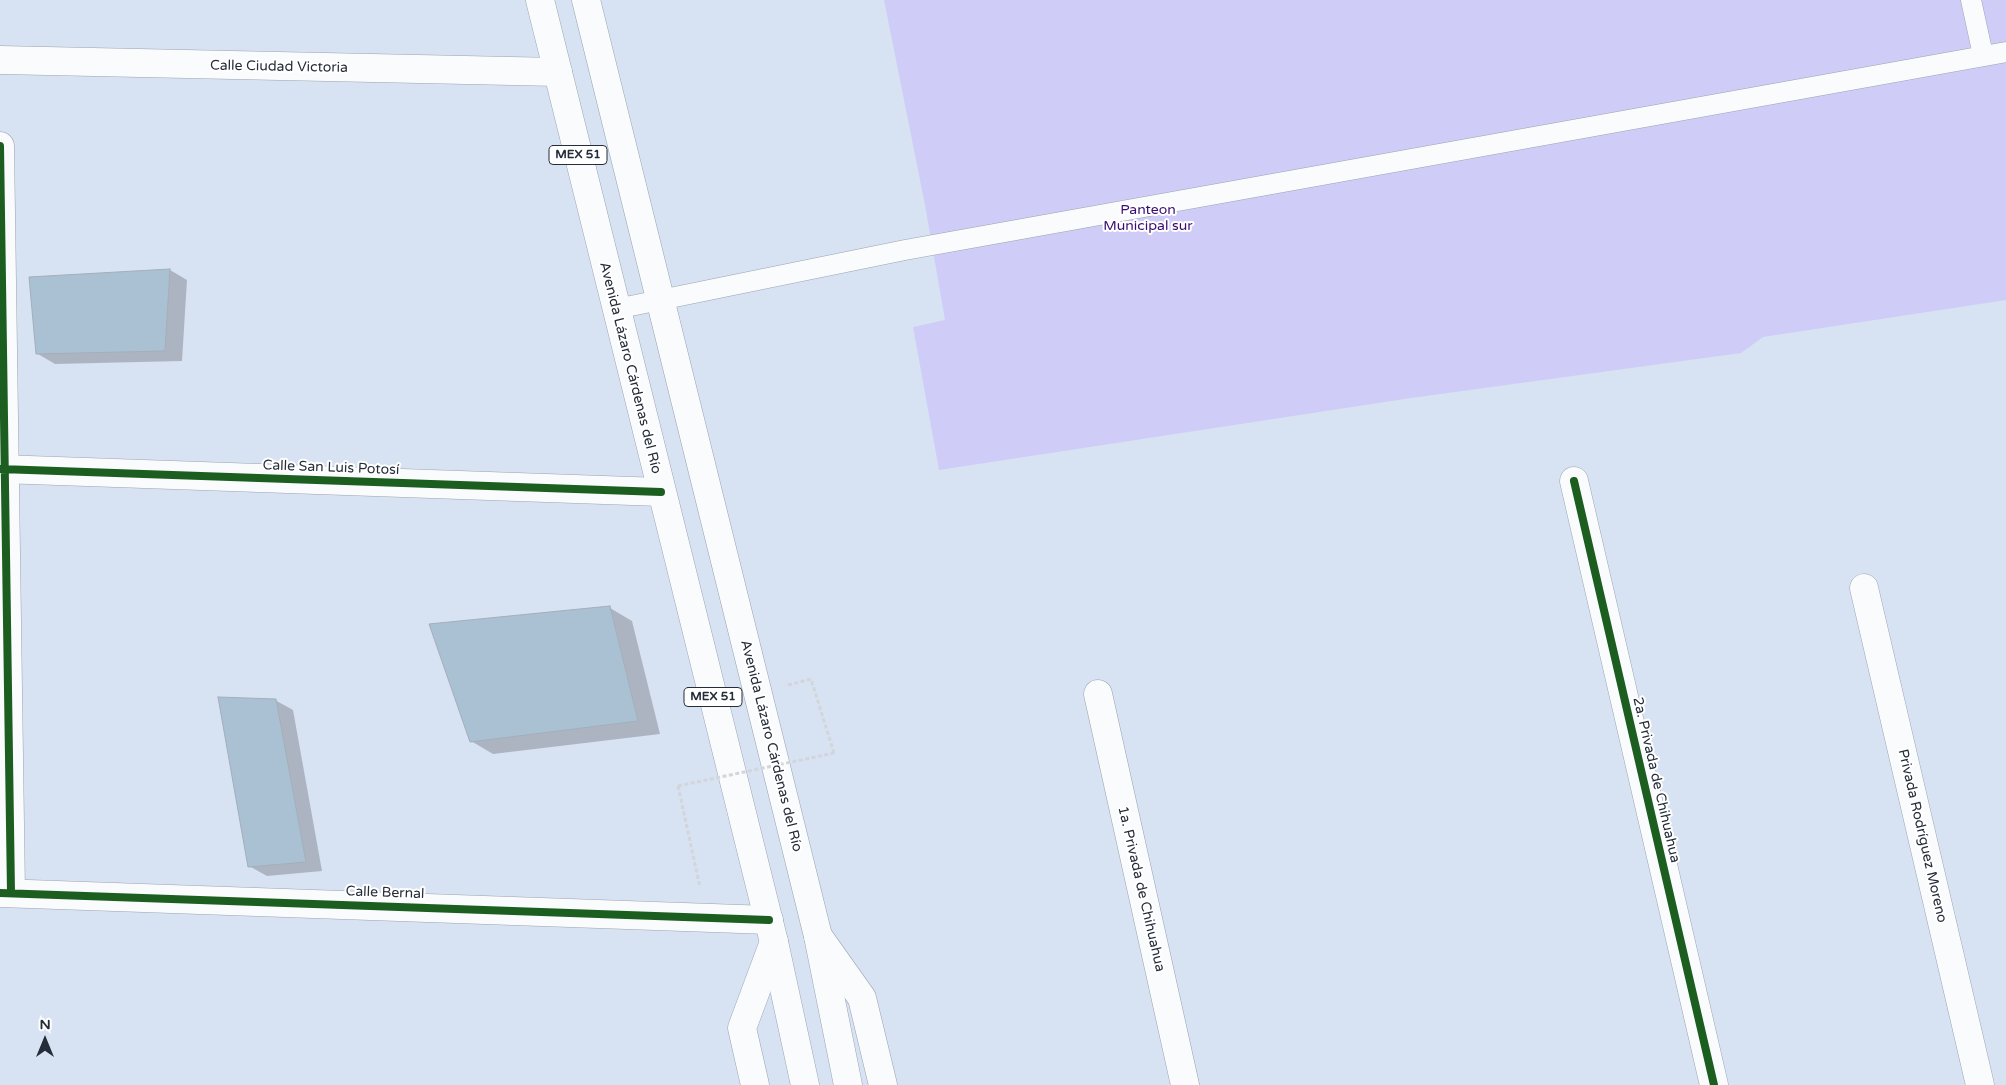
<!DOCTYPE html>
<meta charset="utf-8">
<style>
body{margin:0}
#map{position:relative;width:2006px;height:1085px;overflow:hidden;background:#d7e2f3;font-family:"Varela Round",sans-serif}
canvas{display:block}
.north{position:absolute;left:20px;top:1015px;width:50px;height:50px;-webkit-text-stroke:4px #fff;paint-order:stroke;rotate:0deg;font-size:14px;font-weight:700;line-height:20px;text-align:center;color:#252d39}
.north::after{content:'';display:block;margin:auto;width:18px;height:22px;background:#252d39;clip-path:polygon(50% 0,100% 100%,50% 72%,0 100%)}
</style>
<div id="map">
<canvas width="2006" height="1085"></canvas>
<div class="north">N</div>
</div>
<script>
const g = document.querySelector('canvas').getContext('2d');
g.lineJoin = 'round';
function paint(path, color) { g.fillStyle = color; g.fill(path, 'evenodd'); }
const poly = rows => new Path2D(rows.map(r => 'M' + r).join(''));
function stroke(path, color, width, dash) { g.strokeStyle = color; g.lineWidth = width; g.lineCap = dash ? 'butt' : 'round'; g.setLineDash(dash || []); g.stroke(path); }
function write(font, color, halo, rows, align = 'center') {
  g.font = font + ' "Varela Round",sans-serif'; g.lineWidth = 4; g.setLineDash([]); g.textBaseline = 'middle'; g.strokeStyle = halo; g.fillStyle = color; for (const [text, x, y, turn = 0] of rows) {
    g.save(); g.translate(x, y); g.rotate((+turn || 0) * Math.PI / 180); g.textAlign = isNaN(turn) ? turn : align; if (halo) g.strokeText(text, 0, 0); g.fillText(text, 0, 0); g.restore();
  }
}
const green = poly([
 [884,0,2006,0,2006,300,1763,337,1741,353,1411,398,939,470,913,327,945,320,925,205]
]);
const shadow = poly([
 [170,270,187,280,182,361,55,364,38,354],
 [610,608,632,621,660,734,493,754,471,741],
 [275,700,293,710,322,871,267,876,249,866]
]);
const building = poly([
 [170,269,165,351,36,354,29,277,170,269],
 [610,606,638,721,470,742,429,624,610,606],
 [218,697,276,699,306,862,248,867,218,697]
]);
const path = poly([
 [788,685,811,679,834,753],
 [678,786,700,887]
]);
const service = poly([
 [1971,0,1983,55],
 [616,309,905,250,2006,52]
]);
const minor = poly([
 [0,60,558,72],
 [0,146,11,893],
 [0,469,661,492],
 [1574,481,1714,1085],
 [1864,588,1980,1085],
 [1098,694,1185,1085],
 [0,893,769,920]
]);
const tertiary = poly([
 [818,936,862,998,883,1085],
 [755,1085,742,1028,774,942]
]);
const primary = poly([
 [540,0,774,942,805,1085],
 [586,0,818,936,848,1085]
]);
const pathBridge = poly([
 [678,786,834,753]
]);
const cycleway = poly([
 [0,146,11,893],
 [0,469,661,492],
 [1574,481,1714,1085],
 [0,893,769,920]
]);
const shields = [
 [578,155,58],
 [713,697,58]
];
const shieldNames = [
 ["MEX 51",578,155],
 ["MEX 51",713,697]
];
const streetNames = [
 ["Calle Ciudad Victoria",279,67,1],
 ["Avenida Lázaro Cárdenas del Río",630,368,76],
 ["Calle San Luis Potosí",331,468,2],
 ["Avenida Lázaro Cárdenas del Río",771,746,76],
 ["2a. Privada de Chihuahua",1656,780,77],
 ["Privada Rodríguez Moreno",1922,836,77],
 ["1a. Privada de Chihuahua",1141,889,77],
 ["Calle Bernal",385,893,2]
];
const parkNames = [
 ["Panteon",1148,210],
 ["Municipal sur",1148,226]
];
paint(green, '#cfcdf7');
paint(shadow, '#0003');
paint(building, '#aac1d4');
stroke(building, '#a3aeb9', 1);
stroke(service, '#9ba3b0', 21);
stroke(minor, '#9ba3b0', 29);
stroke(tertiary, '#9ba3b0', 29);
stroke(primary, '#9ba3b0', 29);
stroke(path, '#d2d5da', 3, [4, 2.5]);
stroke(service, '#f9fbfd', 20);
stroke(minor, '#f9fbfd', 28);
stroke(tertiary, '#f9fbfd', 28);
stroke(primary, '#f9fbfd', 28);
stroke(pathBridge, '#d2d5da', 3, [4, 2.5]);
stroke(cycleway, '#1b5e20', 8);
for (const [x, y, w] of shields) { const box = new Path2D(); box.roundRect(x - w / 2, y - 9.5, w, 19, 4); g.fillStyle = '#fff'; g.fill(box); stroke(box, '#252d39', 1); }
write('bold 12px', '#252d39', null, shieldNames);
write('14px', '#252d39', '#fff', streetNames);
write('14px', '#380c71', '#fff', parkNames);
</script>
